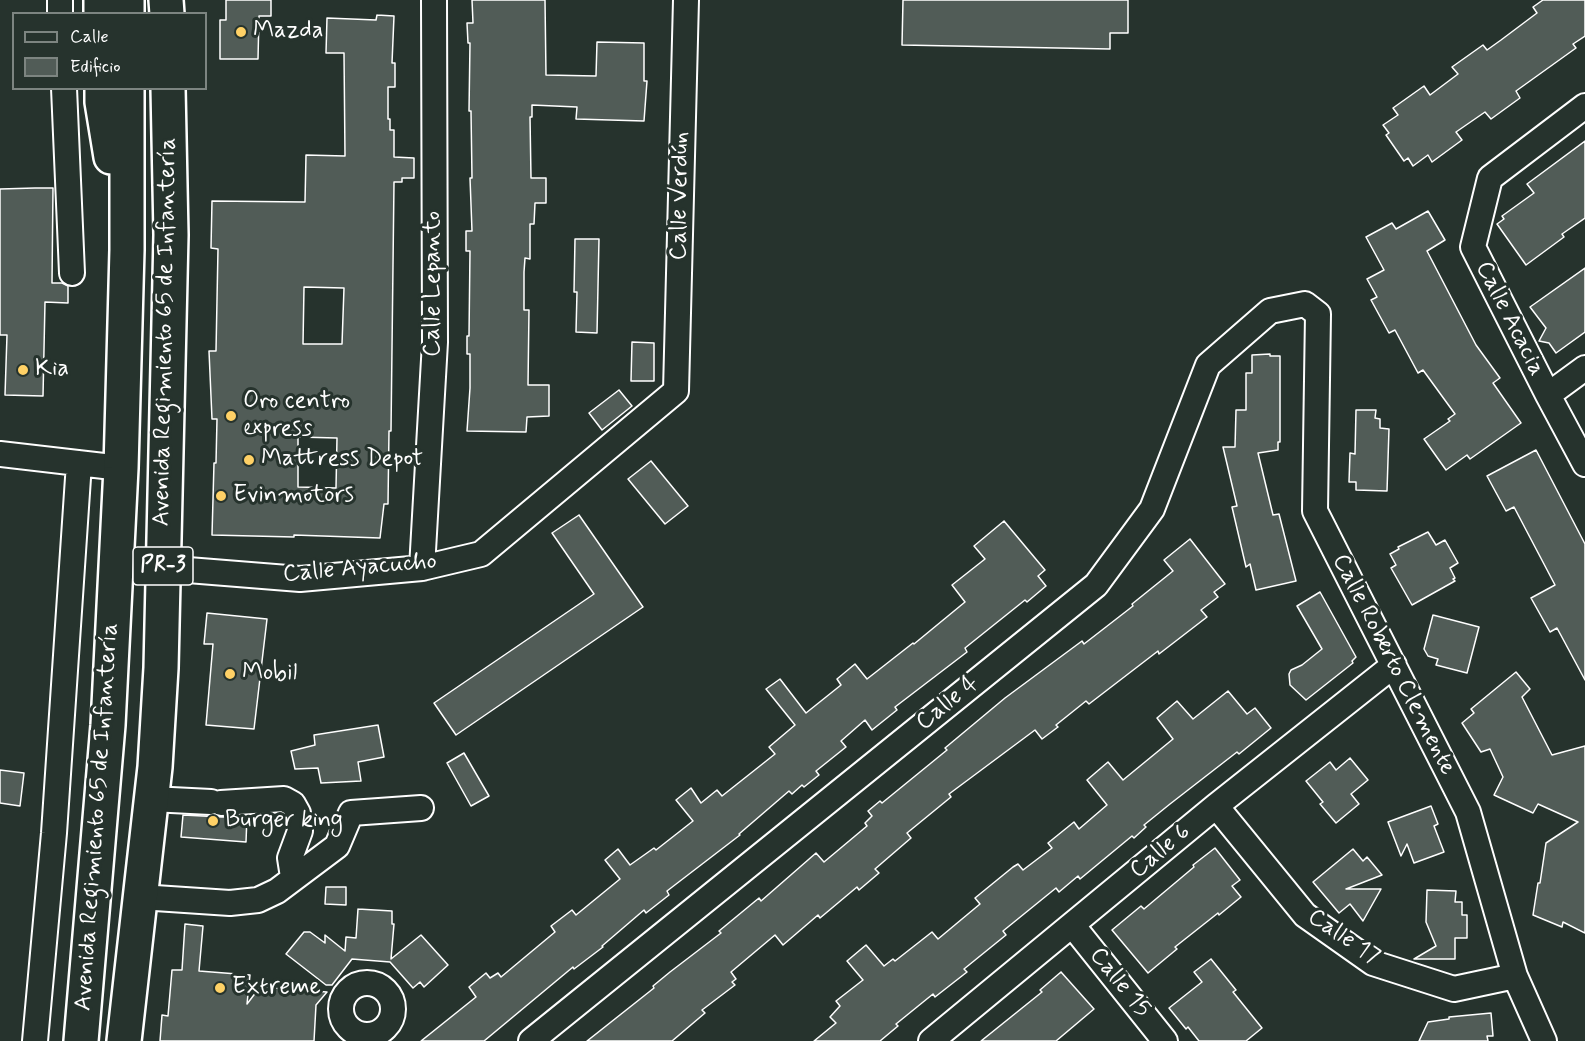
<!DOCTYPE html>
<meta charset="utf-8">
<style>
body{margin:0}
#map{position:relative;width:1585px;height:1041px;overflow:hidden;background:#26332d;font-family:Mynerve,sans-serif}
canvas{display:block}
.legend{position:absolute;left:12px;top:12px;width:195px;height:78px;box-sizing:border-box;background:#26332d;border:2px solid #7d8581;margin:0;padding:8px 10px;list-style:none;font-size:18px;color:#fff}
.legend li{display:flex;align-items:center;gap:12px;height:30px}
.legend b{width:30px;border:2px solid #7d8581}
</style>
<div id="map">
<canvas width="1585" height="1041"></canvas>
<ul class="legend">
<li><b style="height:8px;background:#26332d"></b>Calle</li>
<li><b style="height:16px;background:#515c57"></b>Edificio</li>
</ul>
</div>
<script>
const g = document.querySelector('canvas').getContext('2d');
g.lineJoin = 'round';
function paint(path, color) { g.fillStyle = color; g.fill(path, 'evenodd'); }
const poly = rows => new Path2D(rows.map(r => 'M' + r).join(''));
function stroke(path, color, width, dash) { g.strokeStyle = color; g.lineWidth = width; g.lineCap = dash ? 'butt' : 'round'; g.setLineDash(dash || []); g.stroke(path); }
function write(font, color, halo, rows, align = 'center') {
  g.font = font + ' Mynerve,sans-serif'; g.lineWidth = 6; g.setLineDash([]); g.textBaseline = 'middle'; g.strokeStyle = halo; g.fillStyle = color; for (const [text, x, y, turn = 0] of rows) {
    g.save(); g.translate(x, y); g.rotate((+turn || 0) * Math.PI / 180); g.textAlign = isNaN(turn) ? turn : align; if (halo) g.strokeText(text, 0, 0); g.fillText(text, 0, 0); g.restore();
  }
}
const building = poly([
 [226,0,271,0,271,16,259,16,258,59,220,59,220,20,226,20,226,0],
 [472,0,545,0,546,75,596,76,597,42,644,43,644,81,647,81,644,121,576,119,577,107,532,105,532,117,530,117,531,178,546,178,546,203,535,203,534,224,530,224,530,259,525,258,524,272,524,310,529,310,528,385,549,385,549,416,527,417,526,432,467,431,470,388,470,354,467,354,467,336,469,336,470,251,466,251,466,231,472,231,470,178,472,178,471,111,469,111,470,43,468,43,467,23,473,23,472,0],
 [903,0,1128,0,1128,33,1110,33,1110,49,902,45,903,0],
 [1543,0,1585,0,1585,36,1573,44,1576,48,1516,91,1520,98,1491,119,1485,112,1456,132,1462,140,1432,162,1428,155,1413,166,1408,158,1404,161,1386,135,1389,133,1383,125,1398,115,1393,108,1424,86,1430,95,1458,74,1452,67,1483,45,1487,50,1501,40,1537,13,1533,7,1543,0],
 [377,15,394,16,392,63,395,63,395,87,388,87,388,119,390,119,390,130,394,130,394,157,414,158,414,178,402,178,402,182,394,182,391,431,389,431,388,504,384,504,380,538,294,535,294,537,212,535,214,463,216,463,217,419,212,419,209,351,216,351,218,249,211,248,212,201,305,202,306,155,345,156,344,53,326,53,327,18,376,20,377,15],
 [304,287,344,288,342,344,303,344,304,287],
 [298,437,337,438,336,488,298,487,298,437],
 [1585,141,1585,218,1562,234,1564,237,1526,265,1497,224,1504,219,1502,216,1534,193,1527,184,1585,141],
 [35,188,53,188,52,283,62,283,68,286,68,303,45,302,43,396,5,395,7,335,0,335,0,189,35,188],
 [1428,211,1445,240,1427,251,1476,345,1500,378,1493,383,1521,423,1470,459,1467,455,1446,470,1424,439,1450,421,1448,419,1455,414,1423,370,1418,373,1395,330,1389,333,1371,300,1377,297,1367,279,1384,270,1366,237,1392,223,1396,229,1428,211],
 [575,239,599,239,597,333,576,332,577,292,574,292,575,239],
 [1585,268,1585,332,1556,353,1549,343,1539,341,1546,328,1530,307,1585,268],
 [632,342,654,343,654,381,631,381,632,342],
 [1270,354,1270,356,1280,356,1280,442,1278,442,1278,450,1258,453,1273,515,1279,514,1296,581,1256,590,1250,564,1246,567,1232,507,1237,506,1223,447,1235,447,1236,410,1246,410,1246,373,1252,373,1252,355,1270,354],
 [619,390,632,406,602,430,589,413,619,390],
 [1356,410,1376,410,1375,418,1380,419,1380,428,1389,429,1387,491,1356,490,1356,482,1349,482,1350,453,1355,454,1356,410],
 [1536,450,1585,544,1585,680,1557,628,1550,632,1531,598,1555,585,1514,507,1506,511,1487,476,1536,450],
 [651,461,688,506,665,524,628,479,651,461],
 [579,515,643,607,456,735,434,703,594,594,552,533,579,515],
 [1004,521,1045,570,1038,576,1046,586,1027,602,1025,600,965,648,967,652,895,707,897,710,872,730,865,720,841,741,846,747,816,771,819,775,804,787,802,785,792,794,789,791,739,834,740,835,667,891,669,895,646,913,644,910,602,946,603,947,574,969,573,967,484,1041,421,1041,476,997,469,987,486,973,490,978,498,973,501,977,555,932,551,926,572,910,576,915,620,879,605,860,618,849,630,865,654,848,656,850,693,821,676,800,691,788,701,803,717,790,722,796,775,754,769,747,795,725,766,689,780,679,806,713,841,685,837,679,855,664,867,679,913,643,914,644,965,602,952,585,985,559,974,546,1004,521],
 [1428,532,1436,545,1445,540,1458,563,1450,568,1455,578,1453,579,1455,581,1412,605,1391,568,1396,565,1390,554,1399,549,1398,547,1428,532],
 [1190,539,1225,584,1214,592,1218,597,1201,610,1207,617,1159,654,1158,651,1089,704,1086,701,1056,725,1058,727,1042,739,1035,730,949,794,951,797,907,833,911,838,875,869,879,873,859,890,857,887,820,918,818,915,783,945,775,935,731,972,736,979,732,982,735,985,702,1010,705,1013,672,1041,587,1041,654,988,653,986,670,972,721,933,719,931,759,898,761,901,816,853,824,862,867,826,865,823,872,816,868,811,880,801,882,803,947,750,945,748,1005,698,1082,641,1084,644,1133,606,1132,604,1173,571,1164,560,1190,539],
 [1320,592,1356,657,1352,661,1353,663,1306,700,1290,685,1289,674,1291,670,1302,665,1322,649,1297,606,1320,592],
 [207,613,267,619,254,729,206,725,213,644,204,644,207,613],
 [1433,615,1479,627,1467,673,1436,665,1438,659,1428,656,1424,649,1433,615],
 [1516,672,1530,689,1522,697,1552,755,1585,746,1585,933,1563,922,1562,927,1533,915,1538,883,1540,883,1546,843,1578,822,1538,804,1533,813,1494,795,1503,777,1490,749,1481,752,1462,723,1474,713,1471,709,1516,672],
 [1228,691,1247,714,1255,708,1271,728,1239,754,1237,752,1170,804,1144,825,1146,827,1134,838,1132,836,1080,879,1078,876,1059,892,1056,888,1003,931,1006,935,964,969,967,972,935,997,933,994,896,1024,898,1026,880,1041,814,1041,836,1023,830,1017,840,1006,836,1001,863,980,847,961,866,945,884,966,893,959,895,961,932,932,938,939,980,904,975,898,1013,867,1018,864,1023,870,1052,848,1048,843,1074,822,1079,829,1107,805,1087,780,1108,762,1123,780,1173,739,1157,718,1177,701,1193,719,1228,691],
 [378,725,384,757,358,762,361,781,321,783,318,768,295,769,291,751,315,745,314,735,378,725],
 [464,753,489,796,471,806,447,763,464,753],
 [1350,758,1368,780,1351,794,1359,804,1336,823,1320,804,1323,802,1306,781,1330,762,1336,770,1350,758],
 [0,770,24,773,20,806,0,803,0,770],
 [1431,806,1438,824,1434,826,1444,852,1414,863,1407,844,1401,856,1388,822,1431,806],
 [183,815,222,817,247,816,246,842,181,837,183,815],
 [1215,848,1240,880,1232,886,1241,897,1219,915,1218,913,1175,947,1177,949,1148,973,1112,930,1141,906,1144,909,1194,867,1193,865,1215,848],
 [1353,849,1363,861,1367,857,1382,875,1346,889,1381,889,1363,921,1350,904,1339,913,1313,882,1353,849],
 [326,887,346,887,346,905,325,904,326,887],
 [1427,890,1456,891,1455,902,1462,902,1462,915,1467,915,1467,938,1455,938,1455,959,1414,959,1436,946,1426,922,1427,890],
 [358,909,392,911,392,924,394,924,391,959,421,935,448,965,424,987,420,982,413,988,390,962,352,959,332,985,326,985,286,954,304,932,310,932,325,943,325,935,345,951,346,937,356,938,358,909],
 [185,924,203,926,199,971,250,975,247,1004,260,987,327,992,316,1005,314,1041,160,1041,162,1015,168,1016,172,970,182,970,185,924],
 [1211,959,1236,990,1233,992,1262,1028,1246,1041,1199,1041,1188,1027,1186,1029,1169,1008,1202,982,1194,972,1211,959],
 [1061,972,1094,1009,1056,1041,981,1041,1042,992,1040,990,1061,972],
 [1491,1013,1493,1036,1487,1036,1488,1041,1419,1041,1428,1022,1449,1019,1449,1017,1491,1013]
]);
const minor = poly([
 [60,0,60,14],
 [64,88,72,273],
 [1585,106,1490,178,1473,247,1548,395,1585,464],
 [1548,395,1585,368],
 [0,454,121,468],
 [163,568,300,579,422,568,481,554,676,391,686,0],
 [422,568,435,342,434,0],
 [151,799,211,802],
 [221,803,284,799,293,804,298,813,300,831,290,858,293,877],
 [1216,806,1305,915,1373,963,1454,989,1515,976],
 [140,897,230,903,258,900,277,891,337,846,351,813,421,808],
 [1073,926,1165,1041],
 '341 1009a26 26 0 1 1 52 0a26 26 0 1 1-52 0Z',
 [35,1041,54,833,79,463],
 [531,1041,1096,585,1152,509,1208,365,1270,311,1305,304,1318,314,1315,511,1468,812,1515,976,1544,1041],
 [931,1041,1216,806,1394,665]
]);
const highway = poly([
 [101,0,101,14],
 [166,0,167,14],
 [127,14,127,0],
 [102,88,102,102,111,157],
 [81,1041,108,725,121,468,127,250,127,88],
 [124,1041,155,767,161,668,171,235,168,88]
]);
const markers = [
 [241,32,6,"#ffd166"],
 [23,370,6,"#ffd166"],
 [231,416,6,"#ffd166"],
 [249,460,6,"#ffd166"],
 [221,496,6,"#ffd166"],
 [230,674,6,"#ffd166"],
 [213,821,6,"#ffd166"],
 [220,988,6,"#ffd166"]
];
const shields = [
 [163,566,60]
];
const shieldNames = [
 ["PR-3",163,566]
];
const poiNames = [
 ["Mazda",253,32],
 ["Kia",35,370],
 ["Oro centro",243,402],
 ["express",243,430],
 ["Mattress Depot",261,460],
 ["Evinmotors",233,496],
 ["Mobil",242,674],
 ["Burger king",225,821],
 ["Extreme",232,988]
];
const streetNames = [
 ["Calle Verdún",681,196,-89],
 ["Calle Lepanto",434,284,-90],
 ["Calle Acacia",1509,319,63],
 ["Avenida Regimiento 65 de Infantería",166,332,-89],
 ["Calle Ayacucho",360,569,-5],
 ["Calle Roberto Clemente",1393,665,63],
 ["Calle 4",948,704,-39],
 ["Avenida Regimiento 65 de Infantería",98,817,-86],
 ["Calle 6",1161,852,-40],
 ["Calle 17",1343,938,34],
 ["Calle 15",1119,983,51]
];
paint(building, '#515c57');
stroke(building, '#fff', 1.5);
stroke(minor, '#fff', 28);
stroke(highway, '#fff', 38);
stroke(minor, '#26332d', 24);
stroke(highway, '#26332d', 33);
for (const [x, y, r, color] of markers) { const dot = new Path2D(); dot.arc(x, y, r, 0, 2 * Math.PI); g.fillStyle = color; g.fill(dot); stroke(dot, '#26332d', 2); }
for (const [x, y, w] of shields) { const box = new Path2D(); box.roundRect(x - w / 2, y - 19, w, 38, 4.5); g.fillStyle = '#26332d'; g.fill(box); stroke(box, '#fff', 1.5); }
write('bold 22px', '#fff', null, shieldNames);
write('24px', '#fff', '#26332d', poiNames, 'left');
write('24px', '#fff', '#26332d', streetNames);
</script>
